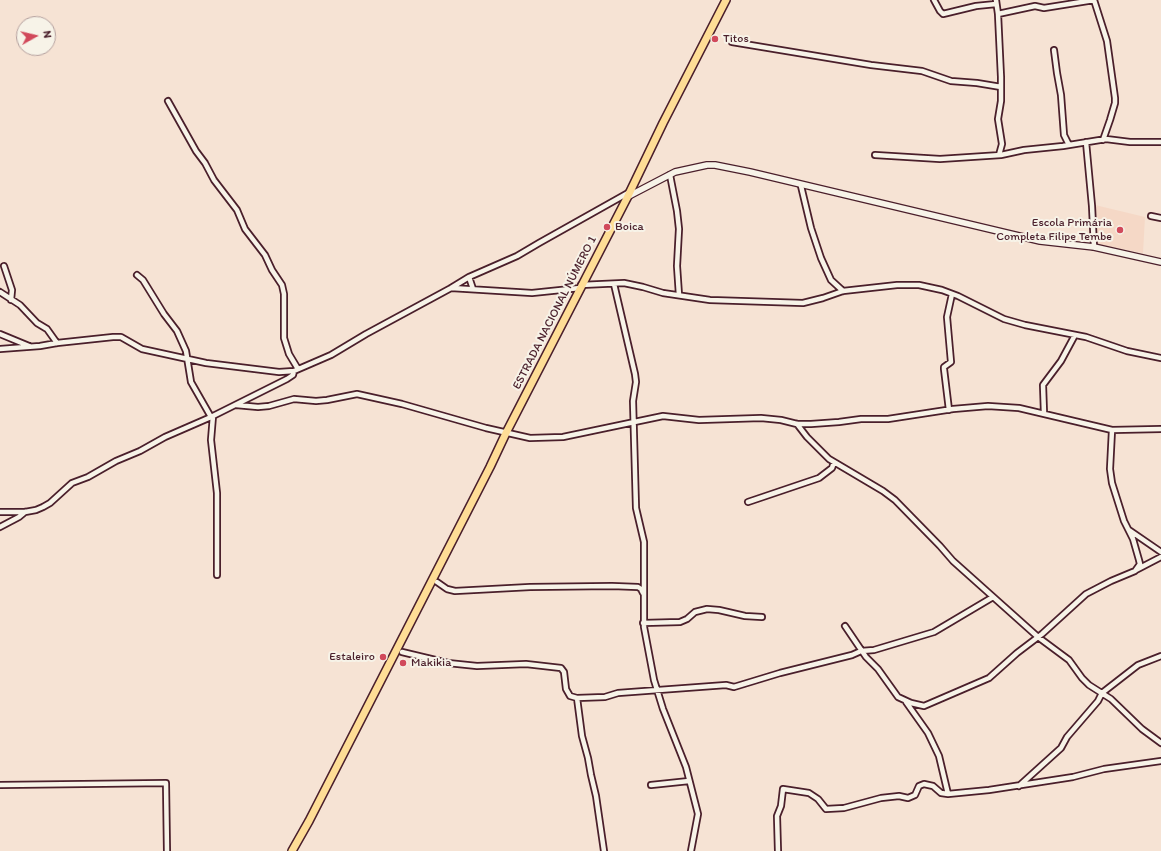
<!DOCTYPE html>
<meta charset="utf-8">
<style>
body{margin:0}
#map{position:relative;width:1161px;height:851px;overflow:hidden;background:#f6e3d4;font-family:Itim,sans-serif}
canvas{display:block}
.north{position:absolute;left:16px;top:16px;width:40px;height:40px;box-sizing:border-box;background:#f7f3e8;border:1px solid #b29e9c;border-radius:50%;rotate:82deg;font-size:11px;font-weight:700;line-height:16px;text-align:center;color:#4a1f2b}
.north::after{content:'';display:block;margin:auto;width:14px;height:18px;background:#d1495b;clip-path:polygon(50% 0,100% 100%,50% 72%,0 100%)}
</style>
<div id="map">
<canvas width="1161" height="851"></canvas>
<div class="north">N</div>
</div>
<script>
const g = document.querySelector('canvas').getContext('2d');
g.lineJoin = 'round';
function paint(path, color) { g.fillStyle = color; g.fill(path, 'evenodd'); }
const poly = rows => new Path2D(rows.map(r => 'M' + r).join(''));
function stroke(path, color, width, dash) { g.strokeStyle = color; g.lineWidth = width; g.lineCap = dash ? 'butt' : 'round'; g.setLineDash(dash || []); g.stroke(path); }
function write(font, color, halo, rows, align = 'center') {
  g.font = font + ' Itim,sans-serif'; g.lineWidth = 4; g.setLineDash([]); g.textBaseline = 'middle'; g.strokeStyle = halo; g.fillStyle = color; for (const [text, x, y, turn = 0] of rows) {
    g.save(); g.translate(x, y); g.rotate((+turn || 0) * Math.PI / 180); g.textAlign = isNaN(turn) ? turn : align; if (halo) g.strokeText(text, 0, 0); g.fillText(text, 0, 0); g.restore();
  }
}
const built = poly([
 [1095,205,1145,217,1143,253,1095,244]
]);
const minor = poly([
 [934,0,940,11,943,14,976,6,996,4],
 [996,0,998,14,1001,77,1001,101,998,119,1002,144,999,155],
 [1094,0,1107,41,1115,98,1115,103,1110,120,1103,140],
 [998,14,1035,6,1044,8,1094,0],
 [732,42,871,65,922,71,951,81,977,83,1001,87],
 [1054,50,1057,73,1061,95,1064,135,1069,145],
 [168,101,196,151,205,163,214,180,237,210,245,229,265,255,272,270,282,285,284,294,284,338,289,354,298,369],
 [1086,142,1092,206,1094,247],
 [875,155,940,159,1001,155,1024,150,1063,146,1106,139,1130,142,1161,142],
 [670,175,677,211,679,229,677,266,679,295],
 [801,186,811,228,821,258,831,280,843,291],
 [1151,216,1161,218],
 [4,266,12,290,11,300],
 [137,275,143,280,164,314,177,331,186,351,191,382,211,417],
 [469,277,473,289],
 [614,284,635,374,636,382,633,401,636,508,644,542,644,627,654,680,663,709,686,767,698,814,691,851],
 [581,285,624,283,643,287,663,293,710,300,803,303,823,298,843,291,897,285,919,285,942,290,958,296,1004,319,1025,325,1086,337,1127,351,1161,358],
 [451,288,532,293,580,288],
 [0,292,20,305,37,323,47,329,57,343],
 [0,334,29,346],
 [0,349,40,346,57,343,113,337,121,337,142,349,206,363,279,372,294,371,331,355,366,334,451,288,469,277,517,256,539,243,628,193],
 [236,405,258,407,269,406,294,399,316,401,327,400,357,394,402,404,486,428,530,438,563,437,663,416,699,420,761,418,781,420,797,424,811,424,839,422,861,419,888,419,953,409,988,406,1019,408,1112,430,1161,429],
 [949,410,944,369,944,367,951,362,947,317,952,294],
 [1044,413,1043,385,1061,361,1075,335],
 [213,416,211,440,217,493,217,575],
 [797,424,807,437,829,459,883,491,895,500,940,546,953,561,1038,637,1069,660,1082,678,1089,685,1111,699,1142,729,1161,743],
 [748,502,819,478,832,468,834,462],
 [0,512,25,512,36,510,43,507,50,503,72,483,88,477,116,461,140,451,165,437,211,417,287,379,293,375,294,371],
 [0,527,19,517,25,512],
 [1129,530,1161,552],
 [1136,570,1161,557],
 [437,582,447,589,455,591,530,587,612,586,638,587,641,589,643,593],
 [643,623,680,622,687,619,695,612,707,609,719,610,745,616,762,617],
 [845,626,866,657,878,669,898,697,911,703,924,706,989,678,1017,653,1042,634,1086,594,1111,581,1135,571,1140,564,1139,560,1133,539,1124,521,1112,483,1110,469,1112,430],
 [402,652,448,663,477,666,526,664,561,668,564,672,566,689,570,696,577,698,605,697,618,693,726,685,734,687,780,673,852,655,861,651,874,650,934,632,993,597],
 [577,698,582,736,588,758,591,775,596,796,604,851],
 [906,702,928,733,939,756,948,794],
 [0,785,166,783,167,851],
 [651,785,689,781],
 [1019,786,1061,748,1067,737,1098,701,1102,693,1138,665,1161,656],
 [778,851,777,816,781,806,783,789,809,793,818,799,826,809,844,808,881,798,899,796,908,798,915,795,919,786,924,784,933,786,941,793,948,794,989,790,1073,777,1104,769,1161,761]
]);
const tertiary = poly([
 [627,197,675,172,707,165,715,165,750,172,1040,241,1094,247,1161,262]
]);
const trunk = poly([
 [292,851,309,821,490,467,506,433,627,198,663,123,726,0]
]);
const markers = [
 [715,39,4,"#d1495b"],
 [607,227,4,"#d1495b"],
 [1120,230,4,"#d1495b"],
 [383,657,4,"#d1495b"],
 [403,663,4,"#d1495b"]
];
const poiNames = [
 ["Titos",723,39],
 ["Escola Primária",1112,223,"right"],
 ["Completa Filipe Tembe",1112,237,"right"],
 ["Boica",615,227],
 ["Estaleiro",375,657,"right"],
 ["Makikia",411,663]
];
const streetNames = [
 ["ESTRADA NACIONAL NÚMERO 1",555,313,-63]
];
paint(built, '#f5d8c6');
stroke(minor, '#4a1f2b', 8);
stroke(tertiary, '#4a1f2b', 8);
stroke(trunk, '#4a1f2b', 10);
stroke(minor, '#f7f3e8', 4.5);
stroke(tertiary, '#f7f3e8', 5.5);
stroke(trunk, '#fedd96', 7);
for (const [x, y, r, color] of markers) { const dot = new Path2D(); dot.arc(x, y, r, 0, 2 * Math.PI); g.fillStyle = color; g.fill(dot); stroke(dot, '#f7f3e8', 1.5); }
write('12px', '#4a1f2b', '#f7f3e8', poiNames, 'left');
write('12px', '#4a1f2b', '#f7f3e8', streetNames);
</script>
